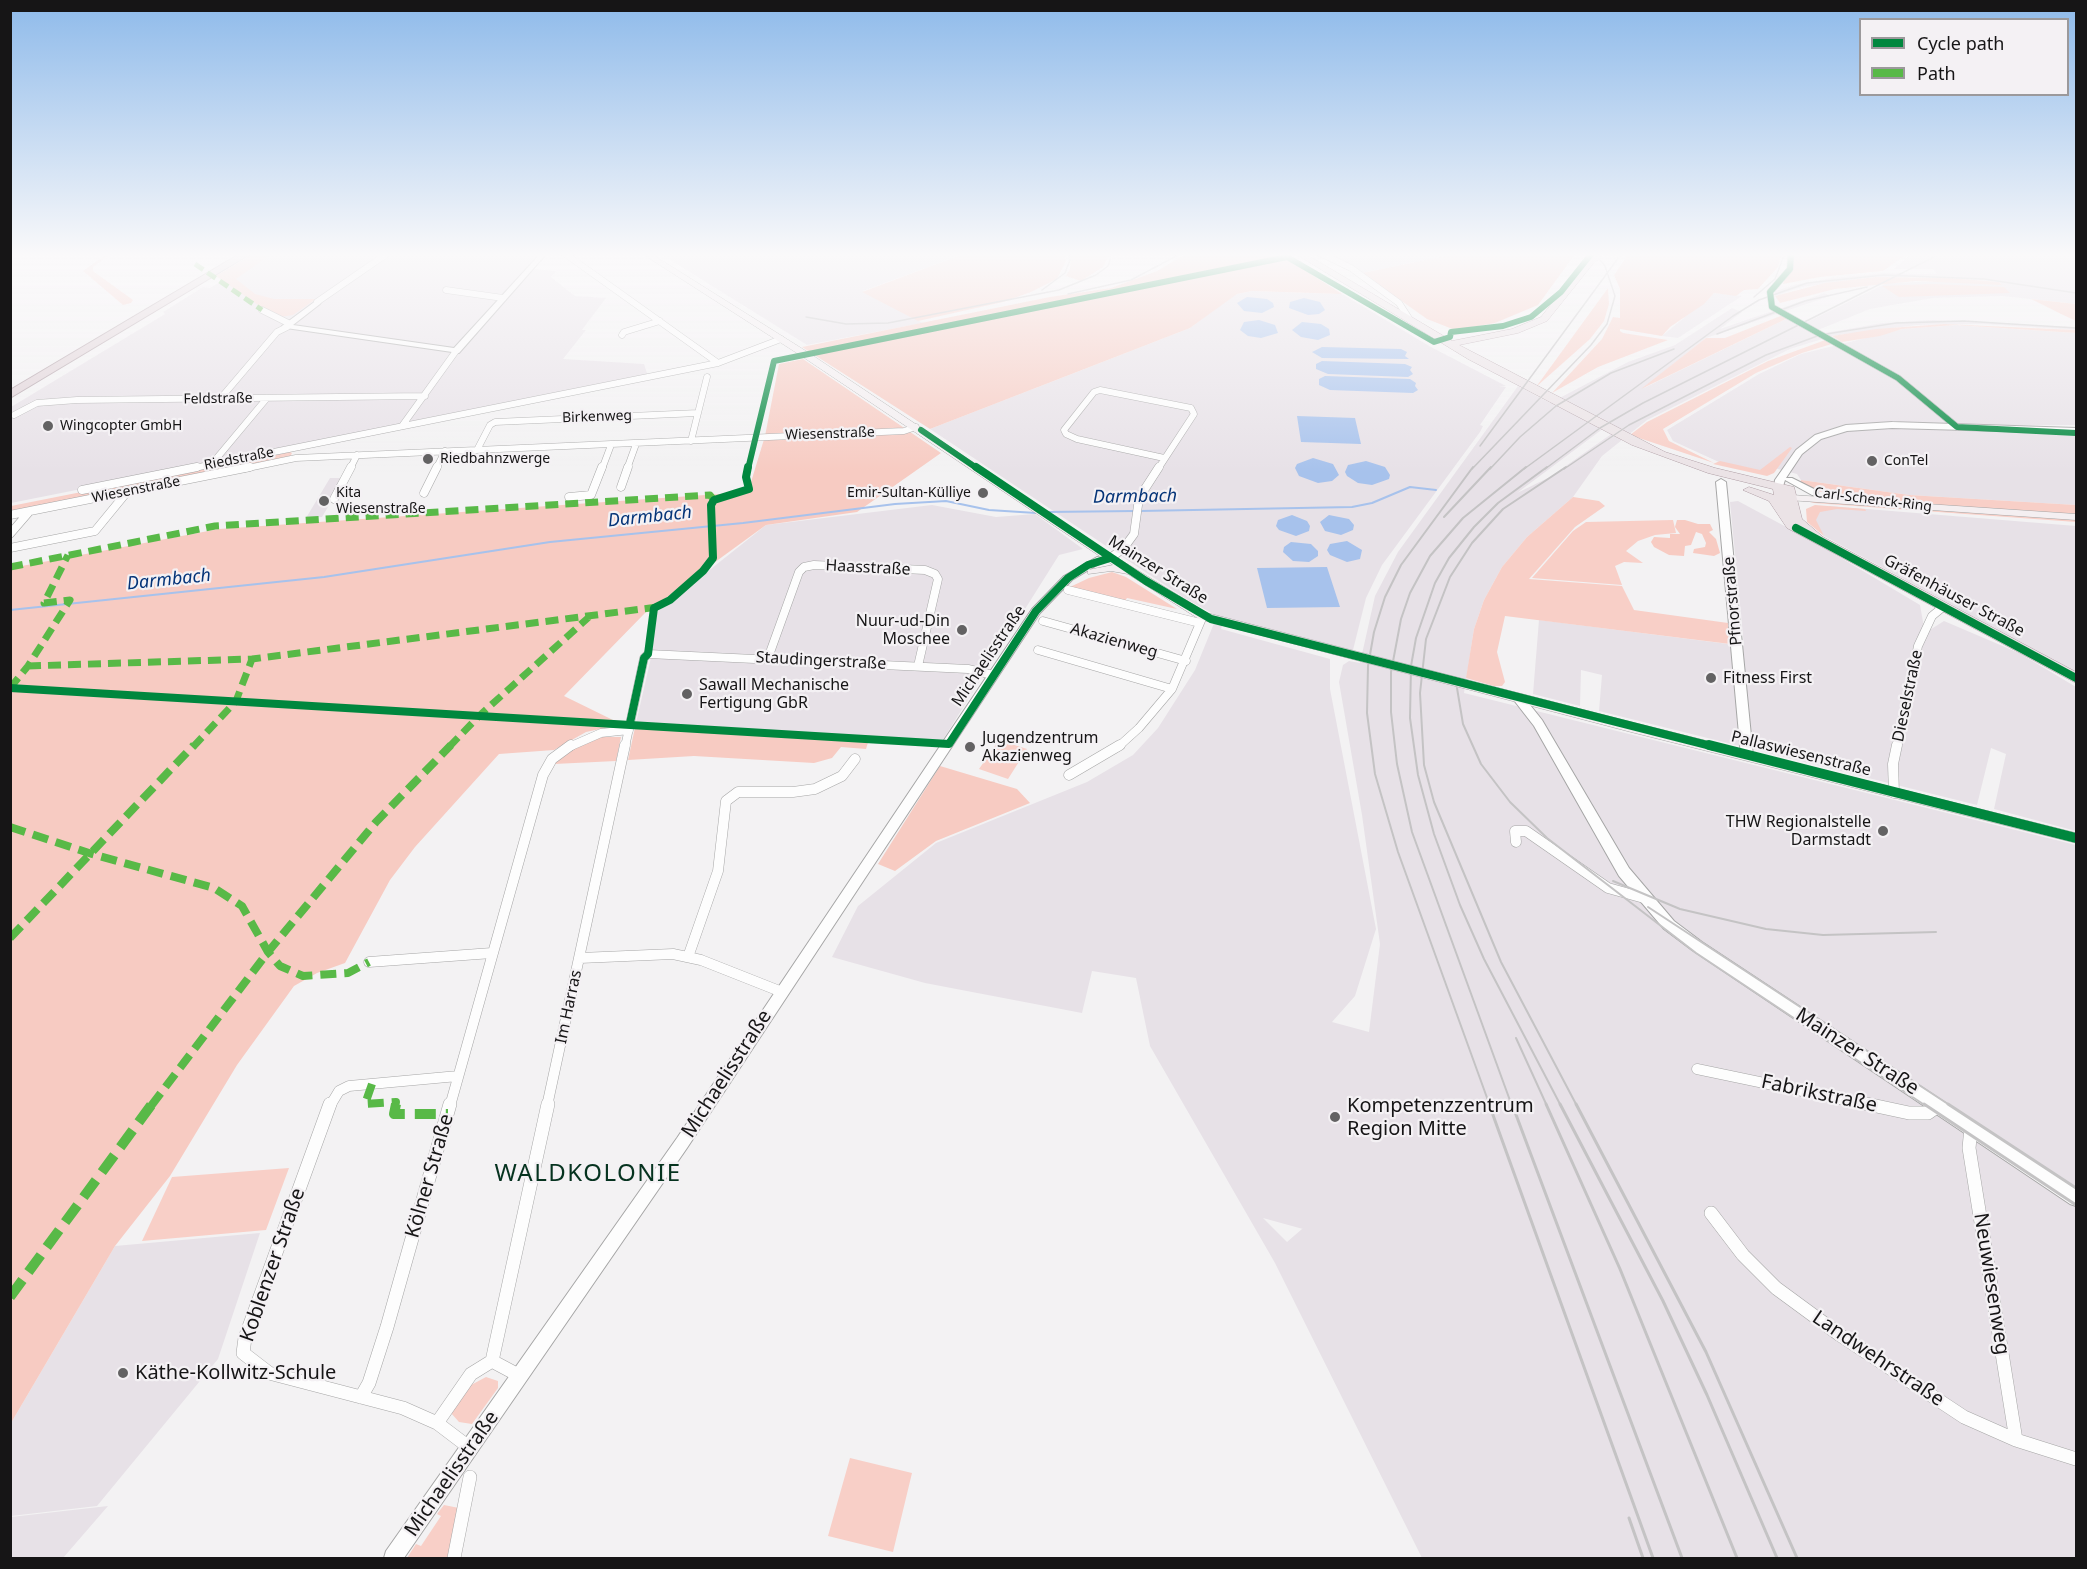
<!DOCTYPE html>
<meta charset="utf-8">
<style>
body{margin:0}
#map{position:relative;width:2087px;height:1569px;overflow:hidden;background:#f3f2f3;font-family:"Noto Sans",sans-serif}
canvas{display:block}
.frame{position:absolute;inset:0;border:12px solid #161516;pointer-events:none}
.legend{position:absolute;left:1859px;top:18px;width:210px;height:78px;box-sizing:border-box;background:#f4f1f4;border:2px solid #9b999b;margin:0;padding:8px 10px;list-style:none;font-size:18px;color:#161516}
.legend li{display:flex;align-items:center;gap:12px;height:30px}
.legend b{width:30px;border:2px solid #9b999b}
</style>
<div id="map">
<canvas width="2087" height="1569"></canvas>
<div class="frame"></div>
<ul class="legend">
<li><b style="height:8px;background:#00873e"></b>Cycle path</li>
<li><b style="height:8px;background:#58b947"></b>Path</li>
</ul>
</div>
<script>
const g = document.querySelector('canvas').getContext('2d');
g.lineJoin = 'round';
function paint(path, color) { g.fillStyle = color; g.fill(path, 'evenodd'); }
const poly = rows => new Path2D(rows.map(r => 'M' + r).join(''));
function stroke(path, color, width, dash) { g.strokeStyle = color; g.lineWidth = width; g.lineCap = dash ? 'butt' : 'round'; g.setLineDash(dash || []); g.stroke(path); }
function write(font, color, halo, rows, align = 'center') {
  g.font = font + ' "Noto Sans",sans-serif'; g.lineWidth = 4.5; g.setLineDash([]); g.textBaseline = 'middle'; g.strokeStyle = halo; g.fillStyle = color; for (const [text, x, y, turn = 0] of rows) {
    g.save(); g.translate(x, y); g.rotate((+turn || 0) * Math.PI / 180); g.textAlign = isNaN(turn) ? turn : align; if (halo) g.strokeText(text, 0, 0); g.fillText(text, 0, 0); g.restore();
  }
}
const built = poly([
 [266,253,549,253,534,269,556,271,551,277,575,296,606,298,582,330,586,330,563,359,644,364,648,376,11,503,11,407,165,314,163,312,203,287,210,288],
 [659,253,966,253,863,291,923,323,807,345],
 [1324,253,1460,253,1361,273],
 [1912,253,2076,253,2076,304,2002,296,1933,298,1870,309,1818,330,1805,323,1887,283,1953,281,2001,284,1999,282,1950,278,1876,277,1802,287,1775,296,1775,291,1794,285,1831,278,1884,273,1937,274,1933,269,1894,269],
 [1252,291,1342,294,1431,347,1506,386,1499,387,1506,387,1480,425,1483,426,1480,432,1382,565,1366,598,1353,650,1225,618,1221,629,1330,659,1330,689,1376,929,1355,996,1332,1022,1369,1032,1380,944,1362,815,1339,682,1343,665,1349,661,1360,663,1375,596,1398,552,1518,386,1550,403,1628,362,1675,345,1732,308,1742,312,1720,329,1825,293,1830,296,1706,338,1644,388,1788,318,1819,334,1882,323,1933,320,2076,327,2076,330,1982,324,1917,325,1832,336,1790,349,1647,420,1602,456,1573,497,1527,537,1502,567,1484,600,1474,629,1464,693,2076,845,2076,1558,1422,1558,1275,1263,1150,1046,1136,978,1092,971,1082,1013,925,983,832,957,858,906,936,843,1087,782,1133,755,1158,728,1195,670,1217,616,1186,599,930,429,1190,328,1228,299,1237,294],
 [1608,425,1617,430,1550,477,1517,493],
 [1263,1218,1303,1229,1302,1229,1287,1242],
 [1714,293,1742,296,1678,338,1662,336],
 [1956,325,2076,333,2076,425,1926,425,2076,429,2076,505,1909,495,1801,480,1797,474,1774,468,1761,473,1721,463,1673,441,1667,430,1759,374,1801,354,1902,329],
 [330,478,341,478,341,485,322,517,306,518],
 [1738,501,1816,543,1920,605,1925,633,1944,621,2019,653,2076,687,2076,831,1994,809,2006,754,1991,748,1977,805,1599,711,1602,675,1581,670,1580,706,1533,694,1539,620,1744,646,1730,502],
 [932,505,996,517,1035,514,1083,549,1059,555,942,741,636,723,650,662,657,612,766,525],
 [1830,506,2076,526,2076,672,1824,536,1810,515],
 [260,1233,218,1359,97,1506,11,1516,11,1423,115,1246],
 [108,1506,63,1558,11,1558,11,1517]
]);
const green = poly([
 [108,253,112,253,93,267,93,271,133,300,131,303,123,305,83,271],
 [255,253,273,253,236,279,255,294,274,299,316,299,293,315,280,317,271,314,216,276],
 [966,253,1064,253,1066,261,1057,279,1031,292,1003,302,918,321,862,292],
 [1071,253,1110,253,1103,267,1081,281,1066,276,1070,269],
 [1876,277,1950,278,1999,282,2002,285,1916,281,1835,289,1780,303,1775,296,1825,283],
 [1931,284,2004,287,2010,293,1899,297,1882,286],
 [1608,288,1609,304,1604,321,1590,339,1536,387],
 [2031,299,2076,304,2076,321,2059,313],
 [1783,315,1788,318,1641,389,1706,338,1725,338],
 [1613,317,1620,318,1620,331,1623,333,1668,340,1598,367,1552,393,1602,339],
 [1944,324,2076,330,2076,333,1956,325,1902,329,1880,336,1842,342,1832,336,1876,329],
 [1828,339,1835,343,1802,353,1756,373,1663,429,1669,441,1714,463,1630,435,1647,422,1768,361],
 [1790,447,1792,448,1774,473,1767,476,1713,464,1720,461,1760,470],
 [288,451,292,453,290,457,11,514,11,506],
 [1801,480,1909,495,2076,505,2076,516,1895,502,1816,491,1800,483],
 [1573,497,1599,501,1605,506,1575,527,1529,579,1622,586,1634,610,1728,623,1730,644,1505,616,1497,652,1505,682,1502,686,1494,686,1466,678,1474,629,1484,600,1502,567,1527,537],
 [1806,501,2076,519,2076,522,1814,503],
 [1815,505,1865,509,1866,511,1837,509,1820,512,1816,520,1824,536,1807,522,1806,509],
 [1673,520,1676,533,1655,535,1638,541,1626,551,1643,563,1624,562,1615,566,1622,585,1532,578,1573,531,1586,522],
 [1112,572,1126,577,1177,609,1127,598,1125,601,1070,587,1089,578],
 [999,740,1027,749,1008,779,979,769],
 [289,1168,266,1230,142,1241,172,1177],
 [486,1377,498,1381,498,1388,472,1424,459,1422,451,1413,471,1385],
 [850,1458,912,1473,893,1552,828,1536],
 [444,1505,459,1508,448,1558,407,1558,416,1544,421,1546,441,1516,437,1514]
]);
const forest = poly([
 [1187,253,1278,253,1342,294,1252,291,1237,294,1190,328,930,429,802,347,1050,297,1111,288,1157,271],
 [1460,253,1576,253,1538,305,1495,323,1455,330,1427,319,1362,273],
 [1629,253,1781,253,1781,256,1778,267,1758,289,1744,290,1736,296,1714,293,1704,304,1670,327,1662,336,1620,329,1620,289,1614,275],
 [1793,253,1908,253,1883,271,1820,277,1783,284],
 [803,359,941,453,857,512,766,525,645,613,564,696,615,721,614,726,586,732,554,750,499,754,415,847,390,880,345,963,317,973,294,986,237,1065,170,1176,115,1246,11,1423,11,568,219,529,748,492,765,436,779,364],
 [1685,520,1698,524,1710,524,1713,530,1709,532,1716,539,1720,553,1714,556,1693,553,1694,549,1705,547,1706,543,1702,534,1696,532,1691,545,1685,546,1684,556,1669,555,1654,547,1651,542,1654,537,1670,538,1670,534,1680,534,1675,527,1677,520],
 [636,723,870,736,866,749,841,747,832,758,814,763,694,756,628,760],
 [602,737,621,737,616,761,554,764,565,754,583,743],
 [940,766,1017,789,1030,803,936,841,895,871,878,864]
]);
const water = poly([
 [1247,297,1267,299,1273,303,1274,307,1262,313,1244,311,1237,303],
 [1304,298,1320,302,1325,310,1319,314,1308,315,1289,308,1290,302],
 [1259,320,1275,325,1278,333,1261,338,1248,336,1240,330,1244,322],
 [1302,322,1321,324,1329,329,1330,335,1318,340,1301,337,1292,330],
 [1322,347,1401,349,1407,352,1405,356,1409,359,1322,358,1312,352],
 [1322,361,1405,364,1412,367,1410,370,1413,374,1408,377,1328,374,1316,369,1316,364],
 [1325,376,1410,379,1416,383,1415,386,1418,390,1413,393,1330,390,1319,385,1319,379],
 [1297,416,1355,418,1361,444,1301,442],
 [1313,458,1333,464,1339,475,1332,481,1318,483,1299,476,1295,468,1297,464],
 [1366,461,1385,467,1390,475,1389,479,1372,485,1358,483,1347,476,1345,472,1348,465],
 [1292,515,1307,521,1310,526,1309,531,1296,536,1279,530,1276,526,1278,520],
 [1329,515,1349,519,1354,525,1353,530,1341,535,1325,531,1320,522],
 [1347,541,1362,550,1360,559,1347,562,1330,555,1327,550,1330,544],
 [1291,542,1311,544,1318,551,1318,556,1309,562,1293,561,1283,552,1284,547],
 [1327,567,1340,607,1267,608,1257,568]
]);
const stream = poly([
 [1140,511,1352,507,1372,503,1410,487,1436,490],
 [1047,512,1135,511],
 [10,610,324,577,550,542,743,523,895,504,946,501,989,510,1036,513]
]);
const minorFar3 = poly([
 [564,253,718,363],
 [1320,253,1351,268,1399,303,1410,320],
 [1791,253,1790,269,1770,292,1772,307,1898,378,1957,427],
 [446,290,503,298],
 [317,302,388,253],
 [262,310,288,323],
 [622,335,624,332,660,321],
 [220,399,277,332,287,327],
 [14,415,37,403,77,400,425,396],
 [402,426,456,351],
 [691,441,707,377],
 [477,450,490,425,495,422,698,413],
 [211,465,267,398],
 [189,469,718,363,781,339],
 [243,469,296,458,904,431,916,427],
 [350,469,357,455],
 [436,469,445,451],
 [602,469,611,445],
 [627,469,636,444],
 [1158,469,1194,414,1191,408,1100,390,1094,392,1064,430,1066,434,1077,439,1164,458]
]);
const minorFar2 = poly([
 [621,487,628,467],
 [82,490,197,467],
 [424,493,437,467],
 [569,497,591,495,602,467],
 [334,499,351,467],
 [10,515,250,467],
 [10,534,29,512],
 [10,548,95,531,127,492],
 [1110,558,1123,549,1134,534,1139,498,1159,467],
 [1068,590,1200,623],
 [1043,621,1186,661],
 [1038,650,1172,689],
 [768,658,799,572,804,567,814,565,925,570,935,574,938,579,918,666],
 [569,747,601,733,629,730],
 [625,747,644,658,648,654,968,669,993,675],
 [1118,747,1139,728,1172,689,1203,616],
 [1897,747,1918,646,1932,616,1943,607]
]);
const minorFar1 = poly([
 [1069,775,1120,745],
 [1894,793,1893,764,1897,745],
 [1516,842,1515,831,1526,831,1608,888,1644,898],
 [688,957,718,871,726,801,738,792,793,792,815,789,842,776,855,759],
 [580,958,673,954,701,960,782,992],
 [369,962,492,953],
 [1697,1069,1874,1106],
 [330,1106,339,1091,349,1086,458,1076],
 [450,1106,543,775,552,759,571,745],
 [547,1106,625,745]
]);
const minor = poly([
 [330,1104,245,1338,243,1353,269,1373,403,1408,437,1423,470,1448],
 [1867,1104,1909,1113,1928,1113,1938,1106],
 [1971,1128,1969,1148,2016,1440],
 [1711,1213,1743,1255,1776,1288,1840,1335,1964,1417,2016,1440,2076,1459],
 [492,1361,520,1376],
 [361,1397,369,1383,387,1327,450,1104],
 [437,1423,471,1374,492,1361,548,1104],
 [454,1558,470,1477]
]);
const tertiary = poly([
 [541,253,547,253,459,353,286,328,282,326,317,300,321,302,320,304,293,325,454,348,541,253],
 [1892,422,2076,428,2076,433,1892,428,1847,431,1821,439,1802,454,1786,478,1792,478,1818,491,1818,495,1812,495,1785,480,1782,489,1776,489,1774,487,1775,480,1796,450,1815,435,1846,425,1892,422],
 [1721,479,1726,482,1753,756,1747,760,1741,756,1716,482,1721,479],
 [1110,555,1115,558,1113,560,1102,562,1072,580,1040,613,687,1148,404,1558,384,1558,386,1551,677,1138,1032,609,1064,576,1097,557,1110,555],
 [1519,695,1523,696,1542,720,1629,868,1674,921,1702,942,2076,1189,2076,1206,2070,1204,1692,950,1664,929,1619,876,1534,726,1513,699,1519,695]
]);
const secondary = poly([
 [641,253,650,253,809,353,1106,551,1207,613,1631,722,2076,833,2076,843,1631,732,1199,619,1128,574,1111,571,1088,574,1088,570,1113,565,803,357,641,253],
 [1792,495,2076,514,2076,520,1788,500,1787,498,1792,495]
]);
const primary = poly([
 [1294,253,1304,253,1452,341,1512,329,1541,317,1590,256,1596,256,1596,260,1547,321,1518,333,1459,345,1665,452,1715,468,1794,487,1802,519,1823,537,2076,672,2076,683,1787,528,1769,501,1743,490,1749,487,1774,495,1773,489,1708,473,1632,445,1468,359,1294,253]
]);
const motorway = poly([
 [241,253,252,253,10,398,10,390,241,253]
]);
const railFar2 = poly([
 [1042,290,1065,273,1070,260,1068,253],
 [1068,294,1131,280,1182,253],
 [1754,297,1775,279,1785,253],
 [806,317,846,324,888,323,1059,290,1096,275,1108,266,1112,253],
 [1717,334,1805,301,1867,287],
 [1480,446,1622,253],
 [1472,469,1591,345,1607,324,1615,296,1605,266,1595,253],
 [1490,469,1520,437,1556,406,1611,373,1674,349],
 [1524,469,1733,316,1759,300,1807,283,1884,275,1984,279,2076,293],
 [1545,469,1600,428,1643,403,1942,253],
 [1564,469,1629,425,1766,355,1820,335,1896,323,1964,321,2076,328]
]);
const railFar1 = poly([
 [1473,467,1401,565,1385,597,1374,632,1368,666,1367,713,1375,774,1398,852,1490,1106],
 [1547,467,1498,503,1474,527,1449,558,1435,583,1416,638,1411,666,1410,718,1418,775,1434,834,1460,905,1484,959,1561,1106],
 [1566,467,1503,509,1472,543,1450,577,1426,639,1420,693,1424,765,1434,802,1501,962,1577,1106],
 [1444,517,1491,467],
 [1457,688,1463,724,1481,764,1510,802,1547,838,1696,953,1926,1106],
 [1613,881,1680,909,1766,929,1823,935,1936,932],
 [1648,907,1951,1106],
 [1516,1038,1547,1106],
 [1512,1106,1412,832,1397,764,1391,712,1391,672,1401,619,1410,593,1430,556,1463,518,1526,467]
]);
const rail = poly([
 [1489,1104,1653,1558],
 [1512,1104,1682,1558],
 [1546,1104,1620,1269,1737,1558],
 [1560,1104,1663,1301,1707,1395,1777,1558],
 [1576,1104,1706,1352,1797,1558],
 [1924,1104,2076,1205],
 [1948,1104,2076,1188],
 [1629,1518,1643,1558]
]);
const primaryBridge = poly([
 [1593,258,1598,253]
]);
const quietFar3 = poly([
 [195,264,262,310]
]);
const quietFar2 = poly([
 [10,567,215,526,710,495,714,500],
 [28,666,252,659,658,607],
 [10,688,28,666,70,600,44,603,68,555],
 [193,747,236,701,252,659],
 [449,747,480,715,589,617]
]);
const quietFar1 = poly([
 [10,827,92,854,214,888,242,906,268,952,280,966,303,976,348,973,369,962],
 [10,938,194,745],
 [372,1084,365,1104,396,1102,395,1106],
 [151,1106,268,952,376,822,451,745]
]);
const quiet = poly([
 [396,1104,394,1114,448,1114],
 [10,1297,152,1104]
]);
const cyclewayFar2 = poly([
 [1791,253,1790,269,1770,292,1772,307,1898,378,1957,427,2076,433],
 [921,430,978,469],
 [748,469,774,361,1287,257,1434,342,1450,337,1451,332,1503,326,1531,317,1561,292,1592,253]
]);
const cyclewayFar1 = poly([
 [976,467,1146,581,1211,619,1715,747],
 [1796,528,2076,678],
 [10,688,949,744,1036,611,1068,578,1088,565,1110,558],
 [630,723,644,658,648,654,654,608,670,600,703,571,713,558,711,505,714,500,749,489,746,477,748,467]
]);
const cycleway = poly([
 [1709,745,2076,838]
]);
const markers = [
 [48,426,6,"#636263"],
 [428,459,6,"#636263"],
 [1872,461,6,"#636263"],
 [983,493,6,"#636263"],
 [324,501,6,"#636263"],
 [962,630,6,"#636263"],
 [1711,678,6,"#636263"],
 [687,694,6,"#636263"],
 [970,747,6,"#636263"],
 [1883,831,6,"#636263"],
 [1335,1117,6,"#636263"],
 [123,1373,6,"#636263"]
];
const farStreetnames = [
 ["Feldstraße",218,399,-1],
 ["Birkenweg",597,417,-2],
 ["Wiesenstraße",830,434,-2],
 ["Riedstraße",239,459,-11],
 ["Wiesenstraße",136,490,-11],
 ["Carl-Schenck-Ring",1873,500,7]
];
const farPoinames = [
 ["Wingcopter GmbH",60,426],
 ["Riedbahnzwerge",440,459],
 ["ConTel",1884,461],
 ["Kita",336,493],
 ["Wiesenstraße",336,509],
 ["Emir-Sultan-Külliye",971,493,"right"]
];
const streetNames = [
 ["Haasstraße",868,568,3],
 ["Mainzer Straße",1158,570,32],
 ["Gräfenhäuser Straße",1954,596,28],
 ["Pfnorstraße",1733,601,-95],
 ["Akazienweg",1114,641,16],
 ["Michaelisstraße",989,656,-56],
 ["Staudingerstraße",821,661,3],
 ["Dieselstraße",1908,696,-78],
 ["Pallaswiesenstraße",1801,754,14],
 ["Im Harras",569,1007,-78]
];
const poiNames = [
 ["Nuur-ud-Din",950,621,"right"],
 ["Moschee",950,639,"right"],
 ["Fitness First",1723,678],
 ["Sawall Mechanische",699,685],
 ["Fertigung GbR",699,703],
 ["Jugendzentrum",982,738],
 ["Akazienweg",982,756],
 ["THW Regionalstelle",1871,822,"right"],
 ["Darmstadt",1871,840,"right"]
];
const waterNames = [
 ["Darmbach",1135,497,-1],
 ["Darmbach",650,517,-6],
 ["Darmbach",169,580,-6]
];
const nearStreetnames = [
 ["Mainzer Straße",1857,1052,33],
 ["Michaelisstraße",727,1074,-57],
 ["Fabrikstraße",1819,1094,12],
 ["Kölner Straße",430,1176,-74],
 ["Koblenzer Straße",273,1265,-71],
 ["Neuwiesenweg",1991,1284,81],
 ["Landwehrstraße",1878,1359,34],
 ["Michaelisstraße",452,1474,-55]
];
const nearPoinames = [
 ["Kompetenzzentrum",1347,1106],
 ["Region Mitte",1347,1129],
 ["Käthe-Kollwitz-Schule",135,1373]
];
const nearQuarternames = [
 ["WALDKOLONIE",588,1174]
];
paint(built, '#e7e1e7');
paint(green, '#f8cfc7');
paint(forest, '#f7cbc2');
paint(water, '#a7c2ec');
stroke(stream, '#a7c2ec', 2);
stroke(minorFar3, '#a6a6a6', 7);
stroke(minorFar2, '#a6a6a6', 9);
stroke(minorFar1, '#a6a6a6', 11);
stroke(minor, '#a6a6a6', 14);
stroke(tertiary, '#a6a6a6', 2);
stroke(secondary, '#a6a6a6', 1);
stroke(primary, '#ae9da4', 1);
stroke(motorway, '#ae9da4', 2);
stroke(minorFar3, '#fdfdfd', 6);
stroke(minorFar2, '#fdfdfd', 8);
stroke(minorFar1, '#fdfdfd', 10);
stroke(minor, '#fdfdfd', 13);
paint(tertiary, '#fdfdfd');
paint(secondary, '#f4eff1');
paint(primary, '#ebe3e6');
paint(motorway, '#dfd1d6');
stroke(railFar2, '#c4c3c4', 1.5);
stroke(railFar1, '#c4c3c4', 2);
stroke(rail, '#c4c3c4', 3);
stroke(primaryBridge, '#ae9da4', 10, []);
stroke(primaryBridge, '#ebe3e6', 10);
stroke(quietFar3, '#58b947', 5, [10, 5]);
stroke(quietFar2, '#58b947', 7, [13, 7]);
stroke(quietFar1, '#58b947', 8, [16, 8]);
stroke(quiet, '#58b947', 10, [21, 10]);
stroke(cyclewayFar2, '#00873e', 6);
stroke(cyclewayFar1, '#00873e', 8);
stroke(cycleway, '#00873e', 10);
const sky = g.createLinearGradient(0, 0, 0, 472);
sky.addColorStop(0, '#8ebaea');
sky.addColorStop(0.54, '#faf9fa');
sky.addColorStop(1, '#faf9fa00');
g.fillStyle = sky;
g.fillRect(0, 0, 2087, 472);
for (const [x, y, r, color] of markers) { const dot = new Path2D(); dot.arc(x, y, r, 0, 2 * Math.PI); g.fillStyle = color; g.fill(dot); stroke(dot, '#f4f1f4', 2); }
write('14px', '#161516', '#f4f1f4', farStreetnames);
write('14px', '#161516', '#f4f1f4', farPoinames, 'left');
write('16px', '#161516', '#f4f1f4', streetNames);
write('16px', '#161516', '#f4f1f4', poiNames, 'left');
write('italic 18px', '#053478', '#f4f1f4', waterNames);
write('20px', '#161516', '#f4f1f4', nearStreetnames);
write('20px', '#161516', '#f4f1f4', nearPoinames, 'left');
g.letterSpacing = '1.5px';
write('24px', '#06331f', '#f4f1f4', nearQuarternames);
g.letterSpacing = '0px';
</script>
